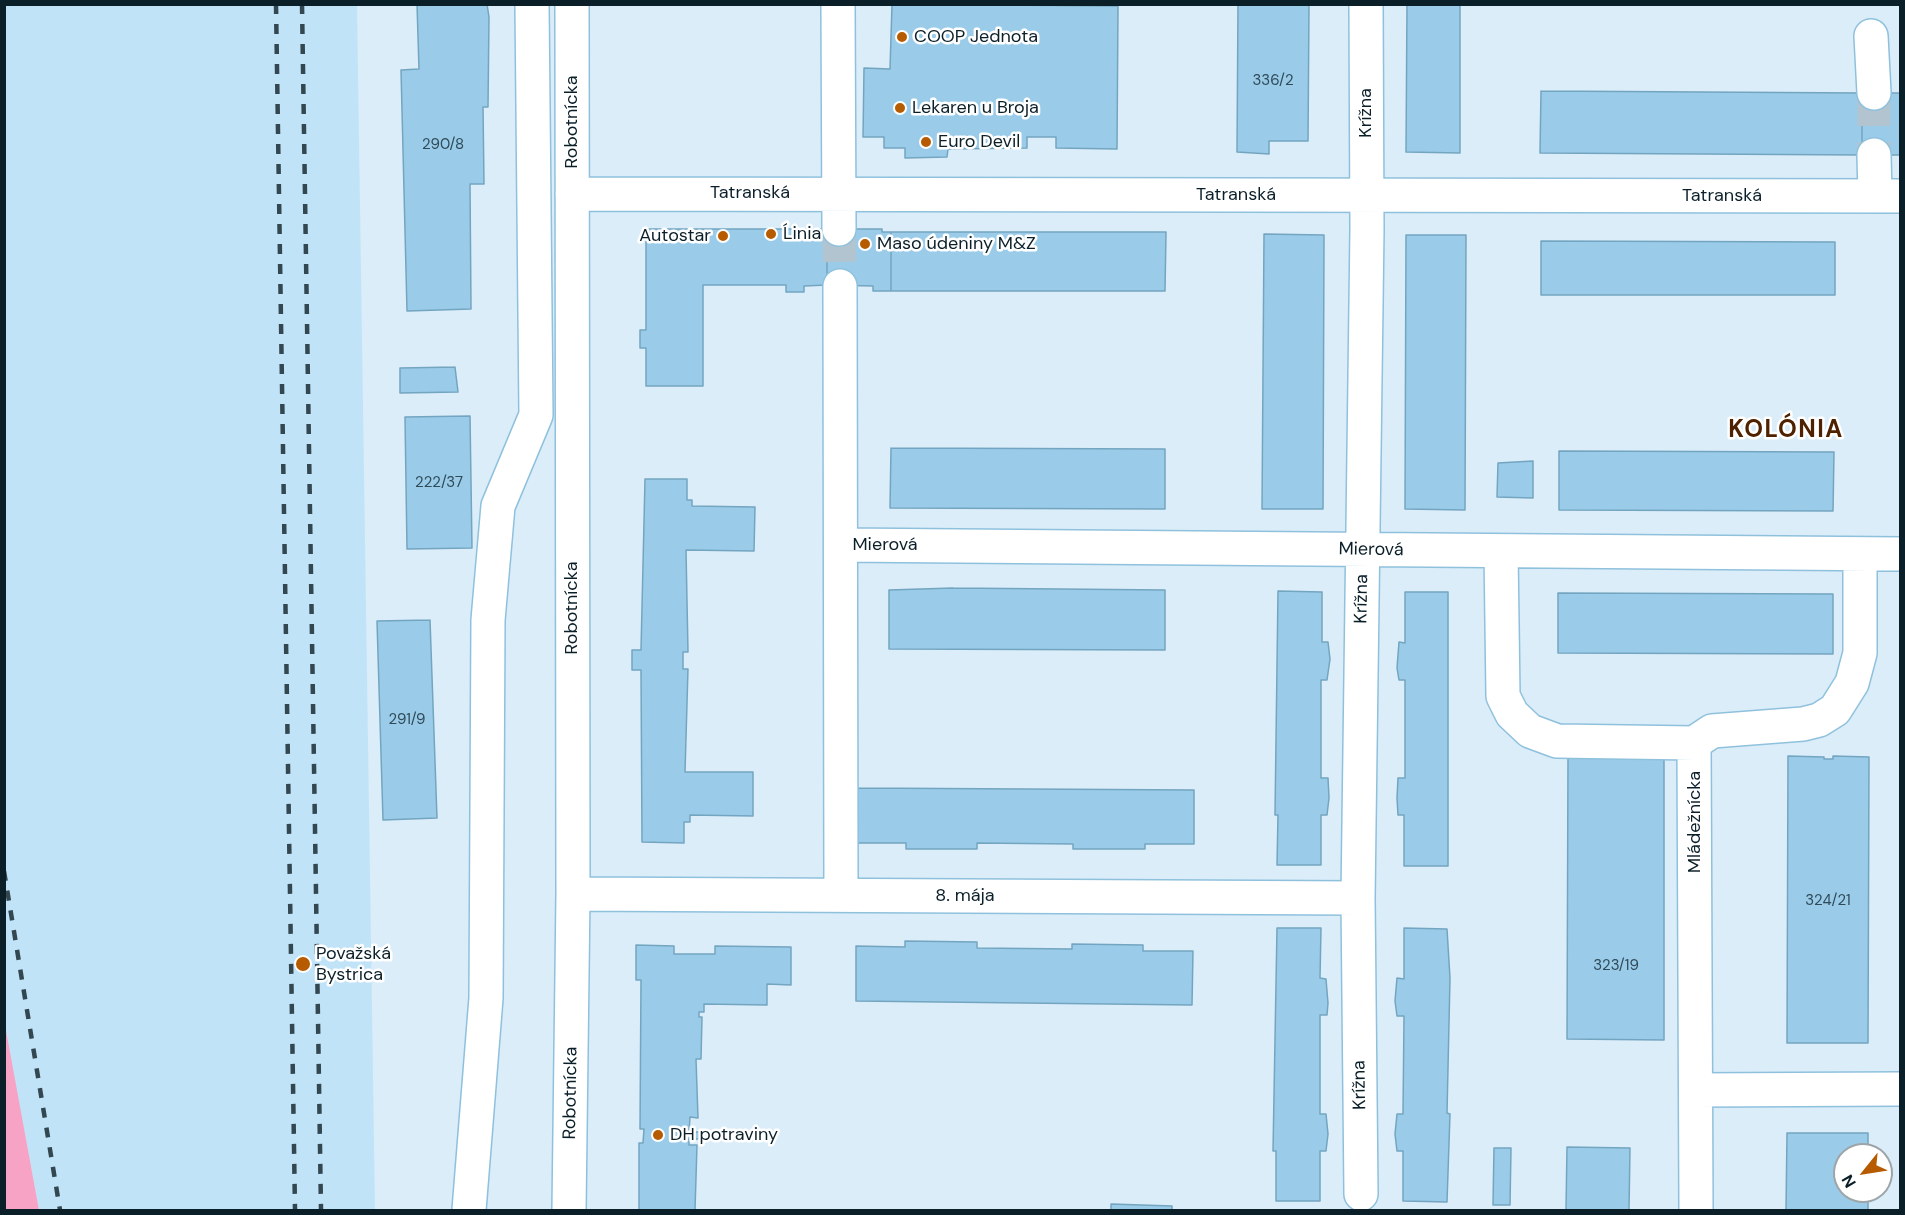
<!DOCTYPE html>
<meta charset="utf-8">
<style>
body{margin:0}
#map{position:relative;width:1905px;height:1215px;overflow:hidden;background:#daedf9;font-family:"DM Sans",sans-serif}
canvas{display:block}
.frame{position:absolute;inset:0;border:6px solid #0b1f29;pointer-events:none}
.north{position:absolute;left:1833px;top:1143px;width:60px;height:60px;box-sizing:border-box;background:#fff;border:2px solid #9da5a9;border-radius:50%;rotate:240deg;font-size:16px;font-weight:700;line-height:24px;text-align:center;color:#0b1f29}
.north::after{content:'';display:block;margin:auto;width:21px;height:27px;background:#b65b00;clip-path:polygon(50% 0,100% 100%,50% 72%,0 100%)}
</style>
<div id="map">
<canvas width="1905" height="1215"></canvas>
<div class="frame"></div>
<div class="north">N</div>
</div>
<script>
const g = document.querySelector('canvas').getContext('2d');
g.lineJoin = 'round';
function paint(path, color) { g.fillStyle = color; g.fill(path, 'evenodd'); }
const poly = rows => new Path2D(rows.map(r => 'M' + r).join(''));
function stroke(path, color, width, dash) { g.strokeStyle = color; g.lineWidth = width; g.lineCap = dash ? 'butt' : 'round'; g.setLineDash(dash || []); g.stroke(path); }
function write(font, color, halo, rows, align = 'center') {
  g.font = font + ' "DM Sans",sans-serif'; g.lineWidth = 5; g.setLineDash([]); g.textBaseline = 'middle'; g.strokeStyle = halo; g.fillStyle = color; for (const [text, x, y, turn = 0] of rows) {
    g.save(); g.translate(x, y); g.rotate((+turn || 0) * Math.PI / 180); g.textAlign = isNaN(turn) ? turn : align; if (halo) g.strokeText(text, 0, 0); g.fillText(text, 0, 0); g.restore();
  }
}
const built = poly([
 [4,5,357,5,375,1210,39,1210,4,1025]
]);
const green = poly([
 [5,1025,39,1210,5,1210]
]);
const building = poly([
 [417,4,487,4,489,17,488,107,483,107,484,184,470,184,471,309,407,311,401,70,419,69,417,4],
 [871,4,1118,6,1117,149,1056,148,1056,137,1027,137,1027,148,948,149,947,157,905,158,905,148,884,148,884,137,863,137,864,68,890,69,892,5,871,4],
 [1238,4,1309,4,1308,141,1269,141,1269,154,1237,152,1238,4],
 [1460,4,1460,153,1406,152,1407,4,1460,4],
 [1541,91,1862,93,1862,155,1540,153,1541,91],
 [1862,93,1900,93,1900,155,1862,155,1862,93],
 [646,229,827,229,827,285,804,286,804,292,786,292,786,285,703,285,703,386,646,386,646,348,640,348,640,330,646,330,646,229],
 [827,229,882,229,882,232,891,232,891,291,873,291,873,286,827,285,827,229],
 [891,232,1166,232,1165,291,891,291,891,232],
 [1264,234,1324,235,1323,509,1262,509,1264,234],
 [1406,235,1466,235,1465,510,1405,509,1406,235],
 [1541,241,1835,242,1835,295,1541,295,1541,241],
 [455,367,458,392,400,393,400,368,455,367],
 [470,416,472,548,407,549,405,417,470,416],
 [891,448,1165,449,1165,509,890,508,891,448],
 [1559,451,1834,452,1833,511,1559,510,1559,451],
 [1533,461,1533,498,1497,497,1498,463,1533,461],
 [645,479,687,479,687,500,692,500,692,506,755,507,754,551,686,550,688,652,683,652,683,669,688,669,685,772,753,772,753,816,690,815,690,822,684,822,684,843,642,842,641,670,632,670,632,650,641,650,645,479],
 [953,588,1165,590,1165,650,889,649,889,590,953,588],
 [1278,591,1322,592,1322,642,1328,642,1330,659,1327,680,1321,680,1321,778,1328,778,1329,798,1327,815,1321,815,1321,865,1277,865,1278,815,1275,815,1278,591],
 [1405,592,1448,592,1448,866,1404,866,1404,815,1398,815,1397,798,1398,778,1405,778,1405,680,1399,680,1397,668,1399,642,1405,643,1405,592],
 [1558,593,1833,594,1833,654,1558,653,1558,593],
 [430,620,437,818,383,820,377,621,430,620],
 [1568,756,1664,756,1664,1040,1567,1039,1568,756],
 [1788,756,1824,757,1824,759,1833,759,1833,756,1869,757,1868,1043,1787,1043,1788,756],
 [857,788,1194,790,1194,844,1145,844,1145,849,1073,849,1073,844,977,843,977,849,906,849,906,843,856,843,857,788],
 [1277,928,1321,928,1320,978,1326,979,1328,1003,1327,1015,1320,1015,1320,1114,1326,1114,1328,1134,1326,1151,1320,1151,1320,1201,1276,1201,1276,1151,1273,1151,1277,928],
 [1404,928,1447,929,1450,978,1447,1113,1450,1114,1447,1202,1403,1201,1403,1151,1397,1151,1395,1134,1397,1114,1403,1114,1404,1016,1397,1016,1395,1001,1397,978,1404,979,1404,928],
 [905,941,977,942,977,948,1072,949,1072,944,1143,945,1143,951,1193,951,1192,1005,856,1001,856,946,905,947,905,941],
 [636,945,674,946,674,954,715,954,715,946,791,947,791,985,767,984,767,1005,704,1004,704,1012,699,1012,699,1017,702,1017,701,1059,696,1059,698,1118,690,1117,689,1132,699,1132,699,1139,689,1139,689,1145,697,1145,695,1210,639,1210,639,1143,643,1143,644,1129,640,1129,641,980,636,980,636,945],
 [1787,1133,1868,1133,1868,1155,1845,1155,1845,1191,1868,1191,1868,1210,1786,1210,1787,1133],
 [1567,1147,1630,1148,1629,1210,1566,1210,1567,1147],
 [1494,1148,1511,1148,1510,1205,1493,1205,1494,1148],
 [1111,1204,1172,1206,1172,1210,1111,1210,1111,1204]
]);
const minorTunnel = poly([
 [1874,93,1874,155],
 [839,229,840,286]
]);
const minor = poly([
 [838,4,839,229],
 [1871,36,1874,93],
 [1874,155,1875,196],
 [572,194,1900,196],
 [840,286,841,895],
 [842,545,1900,554],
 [1501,551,1503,696,1512,714,1530,731,1557,741,1694,743],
 [573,894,1358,898],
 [1696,1090,1900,1089],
 [1361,1194,1358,898,1367,229,1366,4],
 [469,1210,486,998,488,620,498,506,536,415,532,4],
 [569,1210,573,894,572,4],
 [1696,1210,1694,743,1712,731,1803,724,1819,720,1835,710,1852,683,1860,653,1860,554]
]);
const rail = poly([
 [276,4,295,1210],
 [302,4,321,1210],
 [4,871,60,1210]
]);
const markers = [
 [902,37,6,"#b65b00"],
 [900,108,6,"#b65b00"],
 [926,142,6,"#b65b00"],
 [771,234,6,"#b65b00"],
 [723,236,6,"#b65b00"],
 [865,244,6,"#b65b00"],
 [303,964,8,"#b65b00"],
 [658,1135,6,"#b65b00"]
];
const numberNames = [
 ["336/2",1273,81],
 ["290/8",443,145],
 ["222/37",439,483],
 ["291/9",407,720],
 ["324/21",1828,901],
 ["323/19",1616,966]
];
const poiNames = [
 ["COOP Jednota",914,37],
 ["Lekaren u Broja",912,108],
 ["Euro Devil",938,142],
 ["Ĺinia",783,234],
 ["Autostar",711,236,"right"],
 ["Maso údeniny M&Z",877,244],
 ["Považská",316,954],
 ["Bystrica",316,975],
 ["DH potraviny",670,1135]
];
const streetNames = [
 ["Krížna",1366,113,-90],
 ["Robotnícka",572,122,-90],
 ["Tatranská",750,193],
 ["Tatranská",1236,195],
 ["Tatranská",1722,196],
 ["Mierová",885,545],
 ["Mierová",1371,550,1],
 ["Krížna",1362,599,-89],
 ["Robotnícka",572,608,-90],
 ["Mládežnícka",1695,822,-90],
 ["8. mája",965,896],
 ["Krížna",1360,1085,-91],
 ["Robotnícka",571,1093,-89]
];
const districtNames = [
 ["KOLÓNIA",1786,431]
];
paint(built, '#c1e3f8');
paint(green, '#f7a3c5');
paint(building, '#9acce9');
stroke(building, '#74a5c0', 1.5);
stroke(minorTunnel, '#b1c4cf', 33, [33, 16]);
stroke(minor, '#8fc1dd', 36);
stroke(minor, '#fff', 33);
stroke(rail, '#334751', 4.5, [10, 10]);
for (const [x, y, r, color] of markers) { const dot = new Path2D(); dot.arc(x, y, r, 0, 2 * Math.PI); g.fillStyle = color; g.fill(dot); stroke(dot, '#fff', 2); }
write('15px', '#2f4a59', null, numberNames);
write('18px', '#0b1f29', '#fff', poiNames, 'left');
write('18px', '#0b1f29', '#fff', streetNames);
g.letterSpacing = '1.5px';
write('bold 24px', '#4e2200', '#fff', districtNames);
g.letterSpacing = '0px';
</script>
